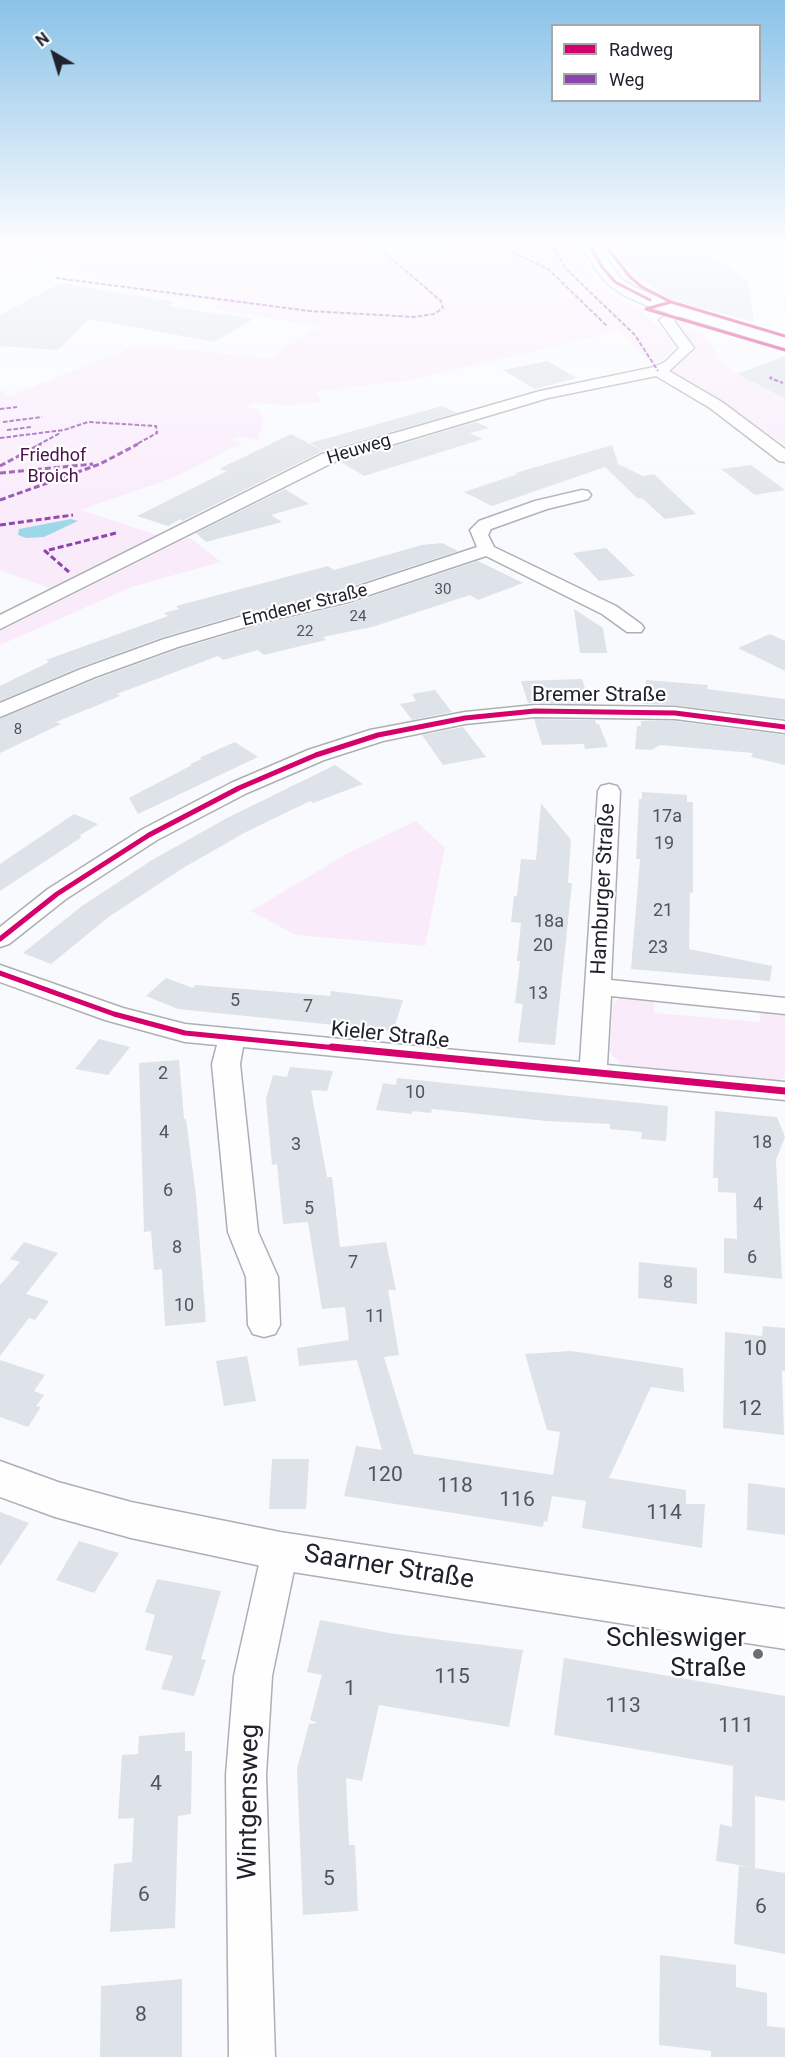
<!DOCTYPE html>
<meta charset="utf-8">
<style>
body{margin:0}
#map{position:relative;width:785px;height:2057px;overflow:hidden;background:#f8fafd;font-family:Roboto,sans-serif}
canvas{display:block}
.legend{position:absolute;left:551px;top:24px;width:210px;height:78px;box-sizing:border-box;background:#fff;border:2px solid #a6a7ab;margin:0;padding:8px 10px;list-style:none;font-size:18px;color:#20232d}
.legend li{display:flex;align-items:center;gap:12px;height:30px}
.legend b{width:30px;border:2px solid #a6a7ab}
.north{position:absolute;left:24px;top:24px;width:60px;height:60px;-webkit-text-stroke:4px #fff;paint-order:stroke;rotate:322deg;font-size:16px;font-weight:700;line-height:24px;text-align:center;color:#20232d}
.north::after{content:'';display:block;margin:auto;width:21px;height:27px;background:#20232d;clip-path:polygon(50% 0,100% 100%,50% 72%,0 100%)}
</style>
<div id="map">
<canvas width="785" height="2057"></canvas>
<ul class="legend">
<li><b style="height:8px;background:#d6006c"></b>Radweg</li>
<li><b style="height:8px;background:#8e44ad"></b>Weg</li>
</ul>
<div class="north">N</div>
</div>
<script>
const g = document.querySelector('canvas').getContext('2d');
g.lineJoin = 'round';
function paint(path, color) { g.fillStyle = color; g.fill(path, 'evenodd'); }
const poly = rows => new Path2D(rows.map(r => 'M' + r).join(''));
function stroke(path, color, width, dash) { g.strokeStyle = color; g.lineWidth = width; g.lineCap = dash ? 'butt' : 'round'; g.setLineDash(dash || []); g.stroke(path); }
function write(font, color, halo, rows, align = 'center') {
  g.font = font + ' Roboto,sans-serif'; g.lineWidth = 4.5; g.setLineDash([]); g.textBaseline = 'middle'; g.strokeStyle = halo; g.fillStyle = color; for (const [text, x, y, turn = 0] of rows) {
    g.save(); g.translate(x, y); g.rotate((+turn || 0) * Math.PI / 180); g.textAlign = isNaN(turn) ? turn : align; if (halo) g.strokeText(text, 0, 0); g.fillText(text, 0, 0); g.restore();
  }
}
const green = poly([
 [0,241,359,241,377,255,474,248,529,241,574,241,596,282,610,294,637,307,671,339,672,351,656,364,649,361,619,331,407,381,316,391,321,402,290,405,251,403,247,407,258,409,264,420,258,440,239,436,231,440,242,443,175,477,81,510,157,535,51,589,0,570,0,389,10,396,138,345,269,358,319,327,212,308,220,303,167,297,75,275,78,268,32,258,0,273],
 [671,318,691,325,688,328,702,333,714,348,717,358,737,374,785,400,785,445,716,399,663,371,691,348],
 [189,537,221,562,132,587,0,645,0,631],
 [416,821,445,848,425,946,296,935,251,911,348,853],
 [628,994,654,999,654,1013,760,1022,760,1008,785,1012,785,1078,779,1081,622,1065,610,1053,613,1002]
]);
const water = poly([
 [71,519,78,521,44,537,26,538,18,535,19,529]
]);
const building = poly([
 [638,241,689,241,717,259,746,279,750,292,754,322,668,299,643,279,638,279,636,273,613,255,649,253],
 [60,283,176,302,168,306,253,319,215,342,89,319,58,350,0,346,0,315],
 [785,356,785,399,737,374],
 [547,361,577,378,535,389,503,370],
 [442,406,457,413,324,451,310,443],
 [476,422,489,428,470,433,483,439,364,476,341,462],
 [291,434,323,451,182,521,180,519,168,526,137,516,227,471,219,469],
 [612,445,618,463,616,463,643,476,654,474,696,514,665,519,642,498,638,499,605,467,492,506,464,492,518,474,515,473],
 [751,465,777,484,785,490,755,495,721,469],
 [285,489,309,504,271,515,282,522,206,542,196,533],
 [442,543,458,551,334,592,245,613,163,637,80,667,0,701,0,686,49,662,46,660,168,616,164,613,179,609,176,606,328,566,334,570,422,545],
 [606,548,635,576,599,581,573,553],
 [478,561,523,583,478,600,470,595,372,627,323,637,326,640,264,655,258,650,223,660,218,656,117,694,120,696,56,722,61,724,0,753,0,719,96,679,179,649,260,625,349,604],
 [574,609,603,628,607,653,580,653],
 [770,634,785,641,785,671,738,648],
 [582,679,590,704,528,703,521,681],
 [646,680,708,685,707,689,785,699,785,719,675,705,643,704],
 [435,690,452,712,412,720,400,704,416,701,412,694],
 [534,719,595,720,596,724,599,724,608,747,585,749,584,744,542,745],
 [641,721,675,721,785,735,785,765,751,757,753,753,660,745,651,750,635,749,637,726,641,726],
 [463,727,486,757,443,765,422,735],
 [235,742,258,757,138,814,129,798,192,765,190,764,202,759,199,758],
 [335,765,363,784,313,803,310,801,246,832,183,868,110,916,51,964,23,953,82,906,152,860,227,818],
 [642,792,687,795,687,802,693,802,693,893,690,892,689,949,772,966,770,981,631,969,640,859,636,859,639,799,642,799],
 [541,803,571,840,568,883,572,883,555,1045,518,1042,523,1004,515,1003,520,961,517,961,521,923,511,922,514,896,517,896,521,859,536,860],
 [74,814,98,824,79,836,82,837,0,891,0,864],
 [166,978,193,988,195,985,330,996,331,991,403,1000,393,1031,178,1009,146,996],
 [99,1039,130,1047,108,1075,75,1069],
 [179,1060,184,1119,186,1119,196,1196,206,1322,165,1326,162,1269,154,1270,151,1231,144,1232,139,1063],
 [290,1067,333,1071,327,1091,311,1090,327,1177,332,1177,340,1247,386,1242,396,1290,388,1290,399,1355,384,1357,414,1454,553,1475,560,1432,547,1430,525,1354,571,1351,683,1368,684,1392,651,1387,609,1478,686,1490,686,1504,705,1504,702,1548,582,1528,586,1501,552,1496,547,1522,544,1521,543,1527,344,1496,356,1446,382,1450,357,1360,299,1366,297,1348,349,1340,345,1307,322,1309,308,1222,283,1224,277,1164,272,1165,266,1099,273,1075,287,1077],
 [397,1078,668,1106,666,1141,641,1139,642,1132,610,1129,610,1124,546,1121,432,1109,431,1113,412,1111,412,1114,376,1110,383,1083,396,1085],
 [715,1111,777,1117,785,1137,776,1160,782,1279,724,1273,724,1238,737,1239,736,1193,718,1192,718,1178,713,1178],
 [24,1242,58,1253,26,1294,49,1301,35,1320,29,1318,0,1356,0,1285,20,1262,10,1259],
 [639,1262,697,1268,697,1304,638,1298],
 [763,1326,785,1328,785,1371,782,1371,784,1435,723,1428,725,1332,762,1336],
 [247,1356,256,1401,224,1406,216,1361],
 [0,1360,45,1375,34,1391,44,1395,36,1406,41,1407,28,1427,0,1417],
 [272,1459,309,1459,306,1509,269,1509],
 [748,1483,785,1488,785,1535,747,1530],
 [0,1512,29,1523,0,1566],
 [79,1541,119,1553,94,1593,56,1580],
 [157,1579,221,1591,201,1659,206,1660,194,1696,161,1689,173,1656,145,1650,155,1615,145,1612],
 [320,1620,395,1634,523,1650,509,1727,379,1705,362,1781,346,1778,349,1845,355,1845,358,1911,303,1915,297,1769,309,1724,318,1723,310,1720,322,1675,307,1672],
 [564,1658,785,1696,785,1801,755,1796,755,1868,785,1873,785,1954,734,1944,739,1866,750,1867,716,1861,720,1824,732,1827,733,1766,554,1735],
 [185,1732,185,1751,192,1751,191,1814,178,1816,175,1928,110,1932,114,1864,132,1862,134,1818,118,1819,122,1755,138,1754,139,1736],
 [660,1955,736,1965,736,1987,767,1993,767,2026,785,2028,785,2057,711,2057,711,2051,659,2045],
 [182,1979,182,2057,100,2057,101,1986]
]);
const minor = poly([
 [679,306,686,310,674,321,694,348,669,371,722,402,785,449,785,462,779,461,710,408,656,376,548,398,334,462,0,629,0,615,322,454,540,391,654,367,665,362,679,348,659,320,679,306],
 [582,490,588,491,591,495,588,499,547,509,491,529,488,535,494,547,616,606,641,624,644,628,641,632,627,632,602,614,486,556,348,602,259,623,178,647,95,677,0,717,0,703,81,669,164,639,246,615,335,594,477,547,470,530,479,521,535,501,582,490],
 [535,705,675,707,785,721,785,733,675,719,535,717,465,724,383,741,324,760,247,793,157,840,66,899,9,944,0,947,0,927,48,889,141,830,231,783,308,750,370,730,465,712,535,705],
 [609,784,617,786,620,791,611,980,785,998,785,1014,611,996,607,1065,785,1082,785,1100,243,1047,240,1064,258,1232,278,1277,280,1325,275,1334,264,1337,253,1334,248,1325,246,1277,228,1232,212,1064,217,1045,185,1042,105,1020,0,982,0,965,123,1008,185,1024,580,1062,598,791,601,786,609,784],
 [280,1535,293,1540,298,1551,272,1676,266,1775,275,2057,229,2057,226,1775,234,1676,262,1551,267,1540,280,1535]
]);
const major = poly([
 [579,241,595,241,621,279,637,288,667,301,785,337,785,348,655,309,625,296,609,285,596,270,579,241],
 [0,1461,58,1482,131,1502,280,1532,785,1609,785,1649,280,1570,131,1538,55,1517,0,1497,0,1461]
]);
const quietFar1 = poly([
 [455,241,474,245],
 [488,241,548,269,607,326],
 [550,241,565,268,635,335,658,371],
 [56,278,310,311,414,317,434,314,443,308,441,301,371,241],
 [772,377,770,378,783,383],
 [0,409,17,407],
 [3,422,42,417],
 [7,430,31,427],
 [0,438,64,430,88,422,156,426,157,433,135,445],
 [38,445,60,433]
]);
const quiet = poly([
 [0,466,41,444],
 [0,473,93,464],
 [0,500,100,464,138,444],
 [0,525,73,515],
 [69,572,45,551,116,533]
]);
const cyclewayFar2 = poly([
 [587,241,602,267,615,282,650,300],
 [602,241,630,277,642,287,671,302,785,336],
 [671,302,646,309,785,350]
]);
const cyclewayFar1 = poly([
 [0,939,57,894,149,835,239,788,316,755,378,735,465,718,535,711,675,713,785,727],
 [0,973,114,1014,185,1033,347,1049]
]);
const cycleway = poly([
 [332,1047,785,1091]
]);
const markers = [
 [758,1654,6,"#6c6e76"]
];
const farNumbernames = [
 ["30",443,590],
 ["24",358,617],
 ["22",305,632],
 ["8",18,730]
];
const farStreetnames = [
 ["Heuweg",359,450,-17],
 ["Emdener Straße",305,606,-14]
];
const farParknames = [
 ["Friedhof",53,456],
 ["Broich",53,477]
];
const numberNames = [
 ["17a",667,817],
 ["19",664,844],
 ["21",663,911],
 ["18a",549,922],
 ["20",543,946],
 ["23",658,948],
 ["13",538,994],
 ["5",235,1001],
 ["7",308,1007],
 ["2",163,1074],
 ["10",415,1093],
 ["4",164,1133],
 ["18",762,1143],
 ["3",296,1145],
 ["6",168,1191],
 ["4",758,1205],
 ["5",309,1209],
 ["8",177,1248],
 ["6",752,1258],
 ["7",353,1263],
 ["8",668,1283],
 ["10",184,1306],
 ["11",375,1317]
];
const streetNames = [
 ["Bremer Straße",599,696],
 ["Hamburger Straße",604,889,-87],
 ["Kieler Straße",390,1036,6]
];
const nearNumbernames = [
 ["10",755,1350],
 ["12",750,1410],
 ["120",385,1476],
 ["118",455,1487],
 ["116",517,1501],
 ["114",664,1514],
 ["115",452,1678],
 ["1",350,1690],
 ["113",623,1707],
 ["111",736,1727],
 ["4",156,1785],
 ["5",329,1880],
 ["6",144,1896],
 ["6",761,1908],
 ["8",141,2016]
];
const nearStreetnames = [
 ["Saarner Straße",389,1568,9],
 ["Wintgensweg",250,1802,-89]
];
const nearPoinames = [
 ["Schleswiger",746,1639],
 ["Straße",746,1669]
];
paint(green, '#faebfb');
paint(water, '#9dd8e9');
paint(building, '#dee3e9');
stroke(minor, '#adafb6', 3);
stroke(major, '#adafb6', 3);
paint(minor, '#fefeff');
paint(major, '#fefeff');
stroke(quietFar1, '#8e44ad', 2, [4.5, 2]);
stroke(quiet, '#8e44ad', 3, [6, 3]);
stroke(cyclewayFar2, '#d6006c', 3);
stroke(cyclewayFar1, '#d6006c', 5);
stroke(cycleway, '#d6006c', 7);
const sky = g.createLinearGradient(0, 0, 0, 529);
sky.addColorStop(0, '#8ac2e8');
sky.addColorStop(0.46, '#fcfdfe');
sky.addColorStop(1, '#fcfdfe00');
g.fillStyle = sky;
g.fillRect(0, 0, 785, 529);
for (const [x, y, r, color] of markers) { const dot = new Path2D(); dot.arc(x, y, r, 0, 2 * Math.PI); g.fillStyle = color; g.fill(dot); stroke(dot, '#fff', 2); }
write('15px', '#50545d', null, farNumbernames);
write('18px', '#20232d', '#fff', farStreetnames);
write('18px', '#4c114d', '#fff', farParknames);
write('18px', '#50545d', null, numberNames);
write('21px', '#20232d', '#fff', streetNames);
write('21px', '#50545d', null, nearNumbernames);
write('26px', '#20232d', '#fff', nearStreetnames);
write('26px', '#20232d', '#fff', nearPoinames, 'right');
</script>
